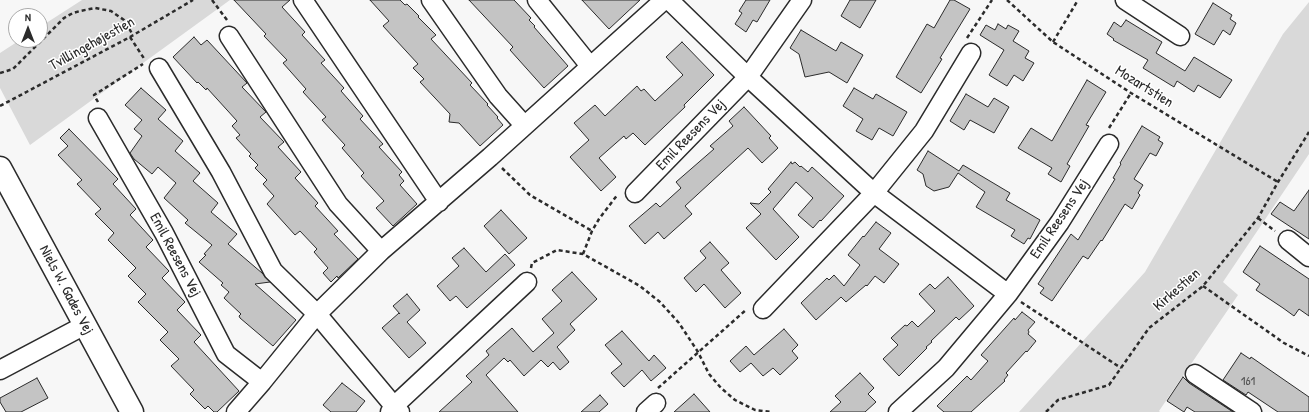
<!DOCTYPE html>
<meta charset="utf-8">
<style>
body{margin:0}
#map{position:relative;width:1309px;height:412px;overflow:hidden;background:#f7f7f7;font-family:"Patrick Hand",sans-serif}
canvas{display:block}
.north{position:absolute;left:8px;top:8px;width:40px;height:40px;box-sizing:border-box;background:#fff;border:1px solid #aaa;border-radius:50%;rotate:0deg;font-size:11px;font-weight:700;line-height:16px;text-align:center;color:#2b2b2b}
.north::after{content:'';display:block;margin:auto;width:14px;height:18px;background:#2b2b2b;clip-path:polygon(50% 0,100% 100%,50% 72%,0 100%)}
</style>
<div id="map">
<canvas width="1309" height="412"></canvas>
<div class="north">N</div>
</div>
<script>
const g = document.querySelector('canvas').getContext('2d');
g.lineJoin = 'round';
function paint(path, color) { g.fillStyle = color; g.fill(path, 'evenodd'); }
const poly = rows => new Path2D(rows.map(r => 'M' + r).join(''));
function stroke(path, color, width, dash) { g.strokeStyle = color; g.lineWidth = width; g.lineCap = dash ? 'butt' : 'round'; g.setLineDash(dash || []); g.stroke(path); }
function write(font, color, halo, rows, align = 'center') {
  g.font = font + ' "Patrick Hand",sans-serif'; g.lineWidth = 3; g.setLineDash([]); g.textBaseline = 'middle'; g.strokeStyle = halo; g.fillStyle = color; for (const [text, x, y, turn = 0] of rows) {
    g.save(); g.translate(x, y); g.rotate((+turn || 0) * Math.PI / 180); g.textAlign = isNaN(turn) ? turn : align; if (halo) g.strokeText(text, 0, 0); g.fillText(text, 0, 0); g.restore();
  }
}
const green = poly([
 [82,0,230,0,30,145,0,88,0,53,20,40,40,40,40,27],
 [1309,2,1309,154,1223,282,1238,295,1159,411,1160,412,1019,412,1145,272,1283,34]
]);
const building = poly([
 [234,0,290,0,282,7,305,32,302,35,325,60,321,63,344,88,341,91,363,116,360,119,383,144,379,147,402,172,399,175,404,181,400,185,417,204,393,226,376,208,384,201,361,176,364,173,342,148,345,145,322,120,326,117,303,92,306,89,283,63,287,60,264,36,266,34,234,0],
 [370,0,400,0,405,5,407,4,419,16,418,17,436,35,431,39,472,83,470,85,488,104,487,105,498,117,497,118,503,125,480,146,459,123,449,122,450,114,420,82,424,79,413,68,418,64,383,26,389,21,370,0],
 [469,0,514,0,531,18,529,20,535,26,534,27,568,66,544,88,510,50,513,47,469,0],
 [582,0,640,0,609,29,582,0],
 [746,0,770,0,757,22,753,20,746,32,735,24,742,13,739,11,746,0],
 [850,0,876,0,860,28,841,16,850,0],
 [950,0,954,0,970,9,940,58,942,59,921,93,896,77,927,24,934,28,950,0],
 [1213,3,1232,15,1230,19,1236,23,1230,35,1223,30,1214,45,1195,34,1213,3],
 [1126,20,1162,42,1156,53,1185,71,1194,57,1232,80,1220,98,1198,85,1194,92,1177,81,1174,87,1143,68,1148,60,1113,40,1114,39,1107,34,1114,22,1121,27,1126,20],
 [998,24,1006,29,1008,25,1019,31,1013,41,1029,51,1025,58,1034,63,1023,81,1014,75,1007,86,989,75,1004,50,980,35,986,25,995,30,998,24],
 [801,30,836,51,841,42,863,55,847,83,829,72,805,77,799,54,790,48,801,30],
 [194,37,201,45,207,40,247,83,242,87,266,112,260,117,284,142,278,147,301,172,295,178,318,203,315,206,338,231,334,234,358,259,338,278,337,276,331,282,323,273,328,268,314,252,317,249,300,231,295,235,267,204,274,196,263,184,267,180,255,168,258,165,249,156,251,154,236,138,240,135,232,126,237,121,207,88,206,90,198,82,197,83,173,57,194,37],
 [682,42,714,75,684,105,685,107,645,145,633,133,626,139,624,136,599,158,616,177,601,191,570,157,589,140,574,123,595,105,605,116,637,86,641,91,644,89,655,101,683,75,666,57,682,42],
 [1087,80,1106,92,1086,125,1089,126,1067,164,1070,166,1061,182,1048,174,1052,168,1018,148,1031,128,1052,141,1087,80],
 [141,88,166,110,158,119,183,141,175,151,200,173,193,181,218,203,211,212,237,234,228,244,262,273,270,282,255,284,296,320,273,346,240,318,239,316,241,314,224,298,229,292,221,285,223,283,199,262,206,255,204,254,212,245,185,223,188,220,164,198,176,183,158,167,152,174,134,159,130,153,142,136,134,129,142,120,125,105,141,88],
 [854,88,873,99,876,94,907,112,893,136,879,128,872,140,856,131,863,119,843,106,854,88],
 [966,94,988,107,994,98,1009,107,994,133,970,120,964,130,950,121,966,94],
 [744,107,771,136,769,138,778,148,762,163,748,148,685,206,692,214,664,239,658,232,645,244,629,226,656,203,660,207,681,188,676,182,714,149,710,146,733,126,729,121,744,107],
 [1142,126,1160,137,1158,140,1163,143,1156,156,1150,153,1134,179,1143,185,1138,193,1140,195,1132,209,1125,204,1102,241,1101,240,1088,259,1083,256,1052,301,1040,293,1044,288,1038,284,1071,234,1078,240,1115,179,1113,178,1121,164,1120,163,1142,126],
 [69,129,118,179,113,184,136,209,130,215,153,240,146,247,169,271,162,278,185,302,177,310,201,335,194,342,239,391,217,412,214,412,208,406,205,409,190,394,194,390,171,366,179,359,160,340,168,332,138,302,146,294,128,276,136,268,108,240,114,233,95,214,101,209,77,184,82,180,58,155,68,146,60,138,69,129],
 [928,151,959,171,963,165,1010,193,1006,200,1040,220,1030,239,1028,238,1024,244,1011,236,1015,230,976,207,985,192,958,173,949,187,934,191,926,186,923,174,917,170,928,151],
 [791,162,792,164,795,162,800,167,801,166,808,172,812,167,844,196,821,221,820,220,813,228,798,215,813,198,796,182,773,209,799,237,776,260,746,228,761,214,750,203,759,204,771,192,768,189,791,162],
 [1309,190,1309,239,1271,214,1280,202,1294,211,1309,190],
 [501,210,527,238,509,254,484,226,501,210],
 [876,222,891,233,879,249,899,264,884,283,875,276,867,286,866,285,846,302,841,297,816,320,801,303,827,278,829,280,834,275,844,286,860,265,848,255,863,236,864,237,876,222],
 [710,242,729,263,721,270,741,293,725,308,704,284,696,292,684,278,706,258,700,251,710,242],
 [1260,246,1309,279,1309,316,1299,309,1294,316,1283,308,1256,290,1260,284,1243,272,1260,246],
 [464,248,486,272,505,254,515,265,467,308,456,296,450,301,437,286,459,266,452,258,464,248],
 [572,272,597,299,570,324,575,330,557,347,569,362,560,370,553,362,548,367,541,360,524,376,510,360,508,362,504,358,486,375,518,412,439,412,472,382,466,376,489,355,486,351,512,328,533,352,554,333,542,319,562,301,552,290,572,272],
 [948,277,974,306,959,320,956,317,931,341,932,342,926,347,927,348,899,376,883,359,898,345,891,338,905,325,907,326,912,321,918,327,935,311,919,294,930,284,935,289,948,277],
 [407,294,420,310,407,322,426,343,409,358,382,328,399,313,400,314,393,306,407,294],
 [1022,312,1035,322,1028,330,1029,332,1028,334,1036,341,1027,352,1026,351,1006,373,1008,375,1004,380,1005,381,971,412,944,412,937,406,967,376,971,380,988,361,981,355,1014,318,1015,320,1022,312],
 [784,329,798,345,792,351,798,358,780,375,773,368,763,376,751,363,740,372,730,361,746,346,754,355,784,329],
 [622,331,649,361,654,355,666,368,651,381,642,370,624,387,611,373,622,364,605,345,622,331],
 [1241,353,1250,359,1251,357,1309,397,1309,412,1278,412,1248,392,1246,395,1223,380,1241,353],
 [860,373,874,388,868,394,876,402,865,412,830,412,841,402,835,396,860,373],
 [1183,377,1189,383,1233,412,1195,412,1187,407,1184,412,1167,401,1183,377],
 [37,378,48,398,21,412,6,412,0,402,0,398,37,378],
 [342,383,365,401,356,412,331,412,323,405,342,383],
 [694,394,710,412,674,412,694,394],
 [600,395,608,404,599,412,581,412,600,395]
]);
const path = poly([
 [212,0,227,20],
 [1007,0,1053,42,1131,93,1278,182],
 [130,37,145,60],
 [967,38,992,0],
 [1053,42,1078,0],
 [0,73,13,69,64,18,73,13,80,11,95,8,111,11,124,20,133,35],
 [98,102,94,95,143,64],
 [0,106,130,37,193,0],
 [1109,128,1131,93],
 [502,168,530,195,592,231],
 [1258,218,1275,231],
 [583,254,592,231,599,219,618,194],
 [531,268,532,263,557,250,583,254,640,286,660,302,679,323,698,352,709,374,721,388,735,400,755,410,771,412],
 [1203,286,1284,343,1309,356],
 [1021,302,1121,368],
 [658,388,747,309],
 [1046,412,1058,400,1109,385,1149,328,1203,286,1258,218,1278,182,1309,132]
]);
const minor = poly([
 [303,0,439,202],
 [431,0,498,96,524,125],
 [537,0,590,66],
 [669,0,748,77,874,193,1008,294],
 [1125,0,1180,36],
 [229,36,338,204,381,251],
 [159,68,221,172,273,271,317,314,394,406,400,412],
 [98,118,164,233,226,354,262,382],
 [635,193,748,77,802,0],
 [1288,240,1309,257],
 [763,309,874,193,924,131,971,53],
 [0,370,85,325],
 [1195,374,1252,412],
 [236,412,262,382,317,314,381,251,490,157,664,0],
 [390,412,394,406,527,282],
 [646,412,656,403],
 [898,412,946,368,1008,294,1060,222,1109,144]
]);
const tertiary = poly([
 [0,168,132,412]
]);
const numberNames = [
 ["161",1248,382]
];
const streetNames = [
 ["Tvillingehøjestien",92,44,-29],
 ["Mozartstien",1144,87,32],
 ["Emil Reesens Vej",691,135,-46],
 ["Emil Reesens Vej",1060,219,-56],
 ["Emil Reesens Vej",175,255,62],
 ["Niels W. Gades Vej",66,290,62],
 ["Kirkestien",1177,290,-41]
];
paint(green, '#d9d9d9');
paint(building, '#c4c4c4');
stroke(building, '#2b2b2b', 1);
stroke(minor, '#2b2b2b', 21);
stroke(tertiary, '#2b2b2b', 25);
stroke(path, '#2b2b2b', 2.5, [4, 3]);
stroke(minor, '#fff', 18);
stroke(tertiary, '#fff', 22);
write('13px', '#515151', null, numberNames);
write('15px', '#2b2b2b', '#fff', streetNames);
</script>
